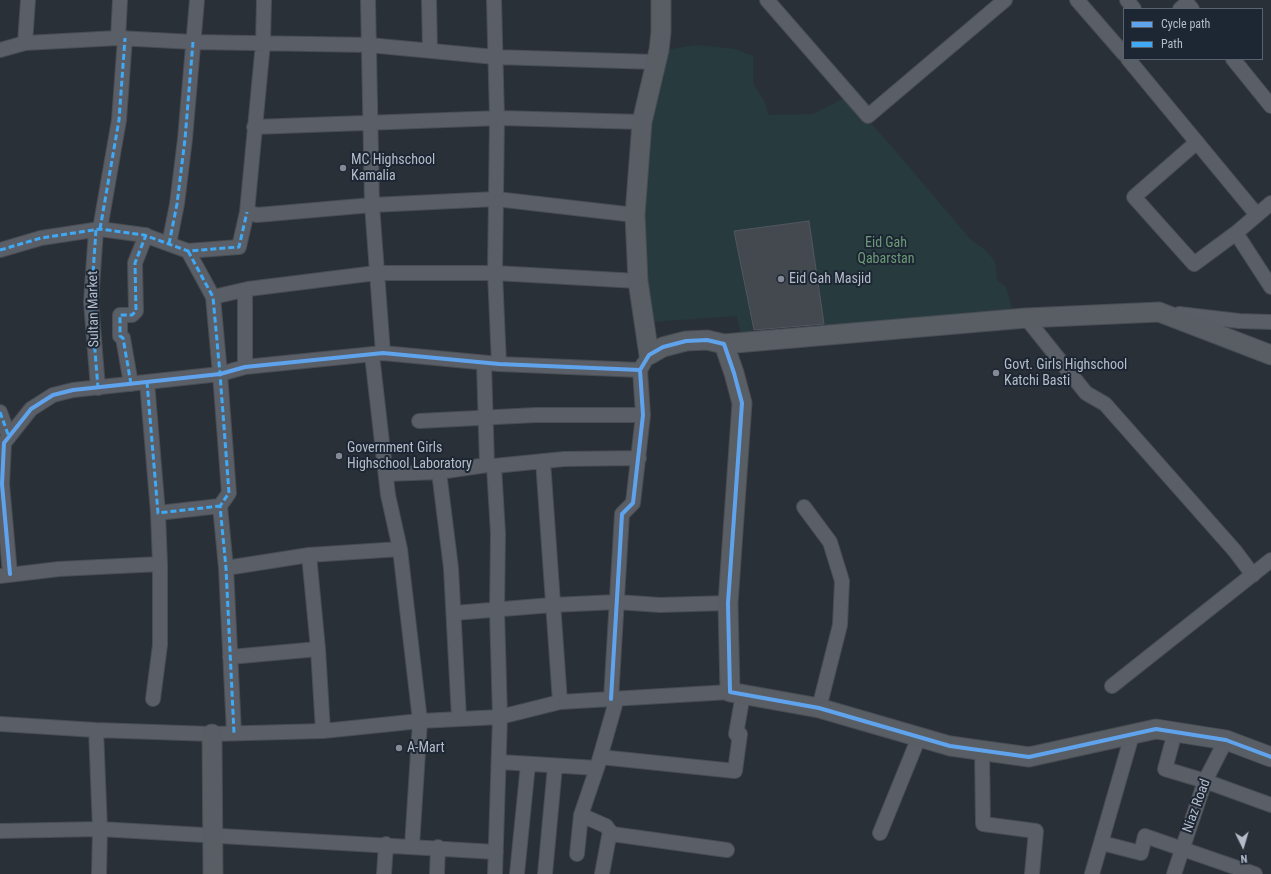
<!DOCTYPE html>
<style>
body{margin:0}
#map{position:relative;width:1271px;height:874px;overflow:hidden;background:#2a3038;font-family:"Roboto Condensed",sans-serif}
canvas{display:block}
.legend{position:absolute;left:1123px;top:8px;width:140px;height:52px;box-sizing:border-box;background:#1d2633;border:1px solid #59626f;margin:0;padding:5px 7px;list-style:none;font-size:12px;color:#b4bcc9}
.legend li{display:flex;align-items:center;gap:8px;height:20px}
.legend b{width:20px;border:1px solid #59626f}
.north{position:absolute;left:1223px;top:826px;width:40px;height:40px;-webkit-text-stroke:3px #1d2633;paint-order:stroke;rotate:175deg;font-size:11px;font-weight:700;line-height:16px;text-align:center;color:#b4bcc9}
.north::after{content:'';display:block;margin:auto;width:14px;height:18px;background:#b4bcc9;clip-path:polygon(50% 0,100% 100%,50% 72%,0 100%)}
</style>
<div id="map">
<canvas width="1271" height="874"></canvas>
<ul class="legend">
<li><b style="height:5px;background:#60a3ed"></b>Cycle path</li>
<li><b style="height:5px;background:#3fa9f5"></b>Path</li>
</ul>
<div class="north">N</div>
</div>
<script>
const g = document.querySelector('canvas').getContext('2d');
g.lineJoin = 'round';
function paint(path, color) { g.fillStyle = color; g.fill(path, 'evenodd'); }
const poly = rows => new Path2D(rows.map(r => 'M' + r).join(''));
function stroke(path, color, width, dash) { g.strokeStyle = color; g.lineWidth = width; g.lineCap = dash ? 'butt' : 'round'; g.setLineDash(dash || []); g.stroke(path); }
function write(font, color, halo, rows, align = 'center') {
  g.font = font + ' "Roboto Condensed",sans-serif'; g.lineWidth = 4; g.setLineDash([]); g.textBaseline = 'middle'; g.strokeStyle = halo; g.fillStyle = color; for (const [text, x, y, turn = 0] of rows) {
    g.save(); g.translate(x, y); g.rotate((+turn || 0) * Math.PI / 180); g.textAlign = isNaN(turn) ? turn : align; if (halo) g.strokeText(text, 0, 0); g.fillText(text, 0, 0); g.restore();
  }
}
const green = poly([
 [696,45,735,49,753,56,753,83,765,102,768,115,813,114,846,97,887,141,971,240,984,249,995,261,997,280,1006,287,1013,313,825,331,809,221,734,231,755,339,742,340,737,316,652,322,639,207,660,51]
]);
const building = poly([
 [809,221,824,324,754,330,734,231,809,221]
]);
const street = poly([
 [264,0,263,43,247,212,257,215,372,205,496,199,635,215],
 [368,0,372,205,383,353],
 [429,0,430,50],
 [494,0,497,118,495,273,499,364],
 [767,0,868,116,1005,0],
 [1077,0,1124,54],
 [1127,0,1134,9],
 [1180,9,1187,3,1192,9],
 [118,38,120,0],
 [25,43,28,0],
 [0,50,25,43,118,38,193,42,369,45,495,57,655,62],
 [1128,59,1257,215],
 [1233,59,1271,106],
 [254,127,501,118,642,122],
 [1197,142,1134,197,1194,264,1236,233,1271,203],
 [100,229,119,120,125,38],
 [96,230,91,302,98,388],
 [1236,233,1271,287],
 [169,244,177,204,185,139,197,0],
 [0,250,41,238,100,229,144,235,188,251,239,247,247,212],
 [188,251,213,297,220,374,229,493,220,506,226,568,234,733],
 [245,290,245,367],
 [213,297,248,289,376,273,495,273,638,281],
 [1179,314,1239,321,1271,322],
 [1026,318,1086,393,1105,404,1235,551,1253,575],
 [372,355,388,495,400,549,420,721,412,846],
 [484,363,487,465],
 [147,382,158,513,220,506],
 [131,384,123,338,120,336,120,315,132,315,136,311,135,263,146,235],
 [0,412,9,437],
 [419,421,536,415,643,415],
 [543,461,560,702],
 [494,466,498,534,497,611,500,717,495,874],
 [439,472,451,568,459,718],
 [386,474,439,472,487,465,494,466,564,459,639,458],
 [804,507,830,542,842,581,840,625,819,708],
 [309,555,318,649,323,731],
 [226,568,309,555,400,549],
 [10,574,2,484,4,443,31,409,53,395,73,390,220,374,245,367,383,353,499,364,640,370],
 [0,576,59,569,160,564,158,513],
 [454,613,552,605,617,602,660,605,728,603],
 [230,657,318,649],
 [1112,686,1271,560],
 [153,699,160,645,160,564],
 [611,699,622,514,633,503,643,415,640,370,644,363],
 [0,724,96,730,212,734,323,731,420,721,500,717,560,702,730,692],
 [96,730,100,829,99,874],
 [1175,732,1165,769,1205,781,1271,805],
 [982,750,983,824,1036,831,1032,874],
 [600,757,735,771,740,734,736,734,743,694],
 [500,762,597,768,617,698],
 [597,768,581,815,606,826,612,834,727,850],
 [0,831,100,829,496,852],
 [880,833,919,737],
 [1102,843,1141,853,1145,836,1255,874],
 [577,854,581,815],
 [384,874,386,844],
 [437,874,438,847],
 [517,874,528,764],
 [545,874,555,766],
 [602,874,610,831],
 [1092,874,1132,735],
 [1174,874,1205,781,1226,740]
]);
const secondary = poly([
 [661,0,661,32,659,50,642,122,635,215,638,281,649,355,663,347,686,341,707,340,724,344,734,373,742,403,728,603,730,692,819,708,950,746,1029,757,1156,729,1226,740,1271,757],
 [724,344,1026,318,1159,312,1271,355],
 [212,734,213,874]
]);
const quiet = poly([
 [100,229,119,120,125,38],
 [96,230,91,302,98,388],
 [169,244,177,204,185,139,193,42],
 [0,250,41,238,100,229,144,235,188,251,239,247,247,212],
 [188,251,213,297,220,374,229,493,220,506,226,568,234,733],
 [147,382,158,513,220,506],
 [131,384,123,338,120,336,120,315,132,315,136,311,135,263,146,235],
 [0,412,9,437]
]);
const cycleway = poly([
 [10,574,2,484,4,443,31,409,53,395,73,390,220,374,245,367,383,353,499,364,640,370],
 [611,699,622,514,633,503,643,415,640,370,649,355,663,347,686,341,707,340,724,344,734,373,742,403,728,603,730,692,819,708,950,746,1029,757,1156,729,1226,740,1271,757]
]);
const markers = [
 [343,168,4,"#848b96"],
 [781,279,4,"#848b96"],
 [996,373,4,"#848b96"],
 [339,456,4,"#848b96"],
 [399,748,4,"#848b96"]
];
const poiNames = [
 ["MC Highschool",351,160],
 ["Kamalia",351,176],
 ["Eid Gah Masjid",789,279],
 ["Govt. Girls Highschool",1004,365],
 ["Katchi Basti",1004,381],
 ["Government Girls",347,448],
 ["Highschool Laboratory",347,464],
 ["A-Mart",407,748]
];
const parkNames = [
 ["Eid Gah",886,243],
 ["Qabarstan",886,259]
];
const streetNames = [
 ["Sultan Market",94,309,-91],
 ["Niaz Road",1197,806,-70]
];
paint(green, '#273a3e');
paint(building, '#444950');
stroke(building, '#52575f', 1);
stroke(street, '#484c53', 16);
stroke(secondary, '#484c53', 21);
stroke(street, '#5a5e66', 14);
stroke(secondary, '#595d64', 19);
stroke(quiet, '#3fa9f5', 3, [6, 3]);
stroke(cycleway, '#60a3ed', 4);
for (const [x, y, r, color] of markers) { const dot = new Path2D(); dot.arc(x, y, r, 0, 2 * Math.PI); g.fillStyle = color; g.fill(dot); stroke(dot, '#1d2633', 1.5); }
write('14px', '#b4bcc9', '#1d2633', poiNames, 'left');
write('14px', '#6b9a76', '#1d2633', parkNames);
write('14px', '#b4bcc9', '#1d2633', streetNames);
</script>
